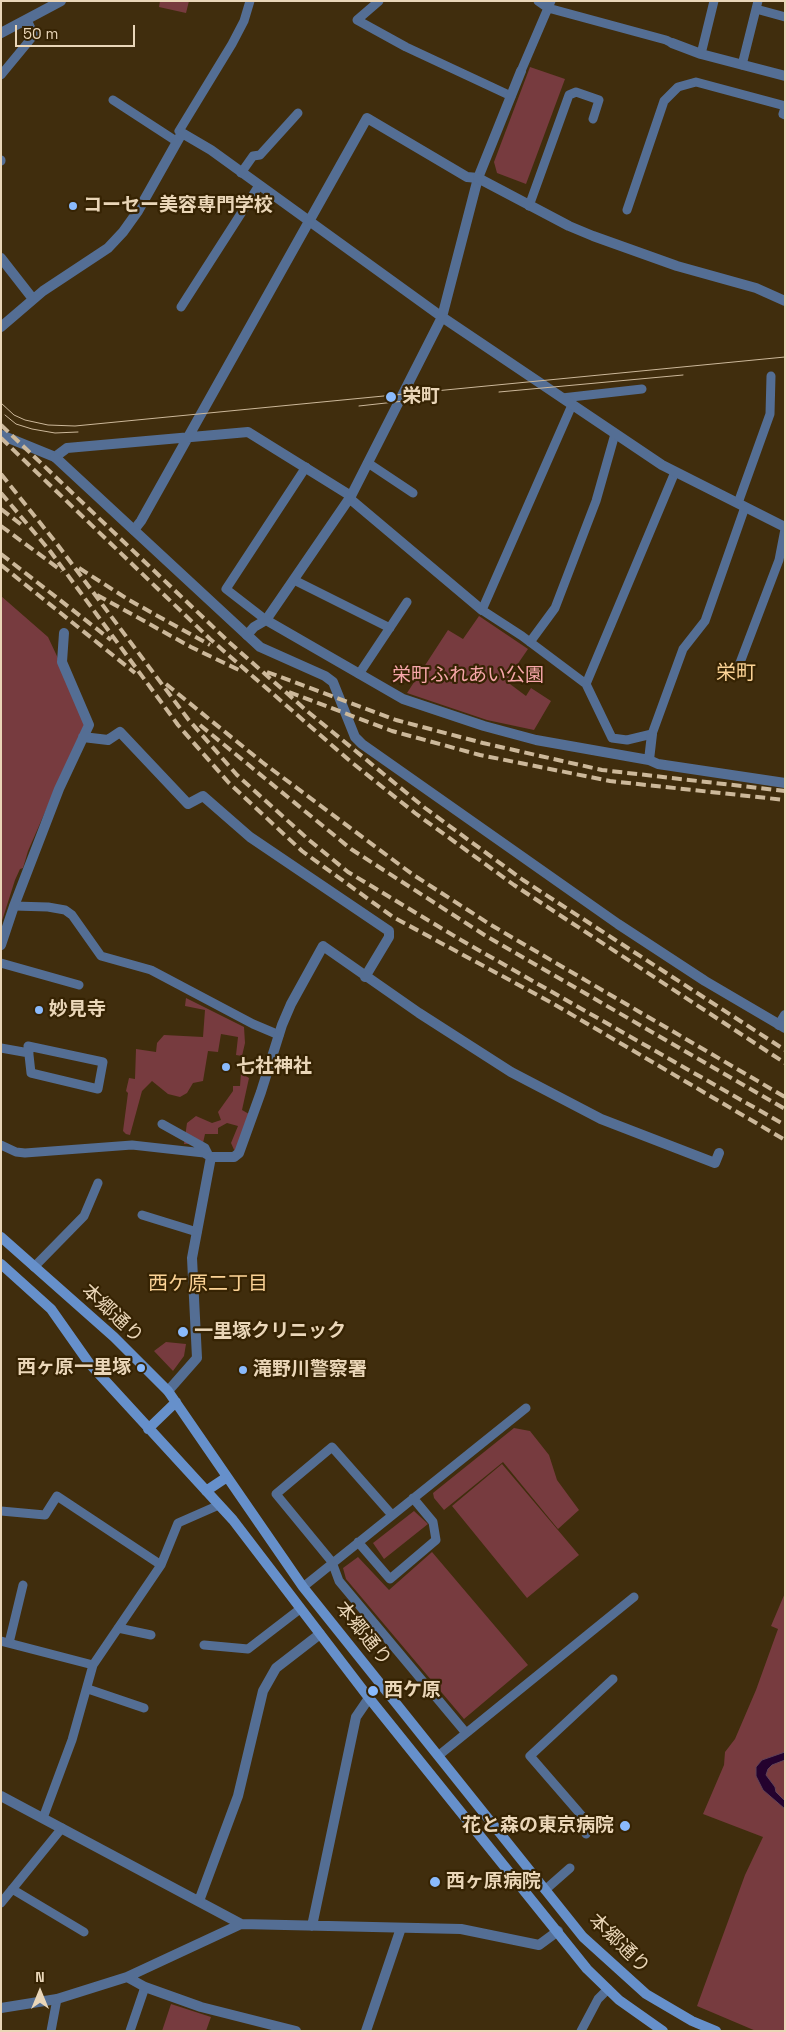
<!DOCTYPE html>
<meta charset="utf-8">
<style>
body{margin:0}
#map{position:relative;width:786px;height:2032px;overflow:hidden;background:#402d0d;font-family:"Space Grotesk",sans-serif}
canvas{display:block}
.frame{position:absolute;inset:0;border:2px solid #ead6b8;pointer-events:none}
.north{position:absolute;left:15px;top:1967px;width:50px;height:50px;-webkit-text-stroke:4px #362303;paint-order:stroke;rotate:0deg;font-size:14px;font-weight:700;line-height:20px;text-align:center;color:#ead6b8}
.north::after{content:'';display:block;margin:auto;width:18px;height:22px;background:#ead6b8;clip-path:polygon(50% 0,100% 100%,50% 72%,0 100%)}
.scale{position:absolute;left:15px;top:25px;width:120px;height:22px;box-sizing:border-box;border:2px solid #ead6b8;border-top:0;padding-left:6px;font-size:15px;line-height:18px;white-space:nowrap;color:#ead6b8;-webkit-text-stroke:4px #362303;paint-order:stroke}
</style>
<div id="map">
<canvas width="786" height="2032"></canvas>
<div class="frame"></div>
<div class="north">N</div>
<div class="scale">50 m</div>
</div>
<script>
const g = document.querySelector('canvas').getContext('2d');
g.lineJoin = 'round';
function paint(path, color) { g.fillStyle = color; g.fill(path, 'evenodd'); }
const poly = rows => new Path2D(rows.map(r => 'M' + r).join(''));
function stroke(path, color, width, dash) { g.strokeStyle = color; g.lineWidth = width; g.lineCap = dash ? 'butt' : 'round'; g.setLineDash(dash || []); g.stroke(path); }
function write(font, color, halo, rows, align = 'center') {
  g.font = font + ' "Space Grotesk","Noto Sans JP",sans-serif'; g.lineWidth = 4.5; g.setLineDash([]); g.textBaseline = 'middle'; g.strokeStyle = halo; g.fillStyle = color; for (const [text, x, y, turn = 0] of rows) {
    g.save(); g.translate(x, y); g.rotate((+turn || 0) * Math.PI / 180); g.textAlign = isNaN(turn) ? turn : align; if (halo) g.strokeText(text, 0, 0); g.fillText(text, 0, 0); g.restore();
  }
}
const green = poly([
 [160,1,189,1,186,13,159,7],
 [530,67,565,79,526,184,497,173,494,162],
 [1,596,48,637,88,722,52,796,28,851,23,868,20,869,15,880,1,924],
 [479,616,528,649,506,681,526,696,531,688,551,701,534,730,487,720,407,693,448,630,463,639],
 [186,998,244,1027,245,1043,242,1056,236,1055,238,1037,221,1034,218,1052,208,1051,203,1081,193,1083,187,1093,180,1097,168,1094,152,1081,142,1091,130,1135,126,1134,123,1131,128,1093,126,1091,129,1078,135,1079,136,1049,156,1052,157,1043,164,1035,203,1037,205,1010,185,1006],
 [241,1073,249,1078,242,1110,249,1114,235,1152,231,1143,238,1126,227,1123,218,1128,218,1134,205,1134,203,1143,184,1144,187,1123,196,1116,212,1123,221,1120,218,1112,233,1091,233,1086,240,1086],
 [166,1342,186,1344,184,1356,173,1371,154,1351],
 [514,1428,530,1431,549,1455,557,1480,579,1510,558,1529,503,1462,444,1510,434,1498,433,1493],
 [502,1464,579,1555,527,1598,452,1506],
 [414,1511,428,1524,384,1559,373,1543],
 [432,1552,528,1665,464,1719,346,1579,343,1568,358,1557,389,1590],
 [785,1593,785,2031,756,2031,697,2006,745,1875,763,1837,703,1814,724,1765,725,1752,735,1739,756,1690,778,1629,771,1626],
 [171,2004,211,2017,206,2031,162,2031]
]);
const water = poly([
 [785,1752,785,1760,772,1765,768,1769,766,1775,775,1787,776,1792,785,1801,785,1809,763,1790,756,1776,756,1767,762,1760,785,1752]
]);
const service = poly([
 [379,1,357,20,406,47,511,96],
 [538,1,548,8,666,40,672,43],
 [756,9,785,17],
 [701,54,714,1],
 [742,65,758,1],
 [521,71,551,1],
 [1,75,34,35,27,20],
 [113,100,176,141],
 [785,108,783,114,785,115],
 [182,133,179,131,232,44,244,21,250,1],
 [1,160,1,161],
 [241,173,253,156,260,155,298,113],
 [529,206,569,95,576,92,599,100,593,119],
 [627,210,664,101,678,87,696,82,785,106],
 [181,307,258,187],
 [562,398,642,389],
 [572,405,482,610,522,636,586,684,612,738,627,740,652,734,683,649,705,621,745,507],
 [368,463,413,493],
 [738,503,770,414,771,376],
 [294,580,390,628],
 [266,620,226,589,306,467],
 [530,642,555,608,596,501,615,434],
 [738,668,779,560,785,529],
 [359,674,407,602],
 [586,684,675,472],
 [14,906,48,907,65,910,72,915,101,956,151,970,253,1024,279,1035],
 [1,963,79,985],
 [28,1046,103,1062,98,1089,31,1073,28,1046],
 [1,1048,29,1053],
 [162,1124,205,1148,209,1156],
 [1,1145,16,1152,25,1153,132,1145,204,1153,211,1157],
 [142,1215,197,1232],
 [34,1267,84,1216,98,1183],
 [1,1511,45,1515,57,1496,161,1565],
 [392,1515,332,1447,276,1494,332,1562,339,1581,466,1733],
 [358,1542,390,1579,436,1540,433,1522,413,1498],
 [303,1587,526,1408],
 [118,1628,151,1635],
 [1,1641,93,1665],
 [9,1643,23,1585],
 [204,1645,248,1649,300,1609],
 [88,1689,144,1708],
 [438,1756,634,1597],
 [43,1818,72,1740,93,1665,161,1565,178,1523,219,1505],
 [586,1834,582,1816,530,1756,613,1679],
 [12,1889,84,1932],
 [545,1890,570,1868],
 [1,1903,62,1828],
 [51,2031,57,1999],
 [130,2031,145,1987],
 [581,2031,598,1999,608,1989]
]);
const minor = poly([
 [672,43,701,54,785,76],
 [1,258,33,299],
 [1,327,43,291,108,248,123,232,138,211,182,133,211,150,442,317,662,465,785,527],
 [1,435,55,457,67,448,248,432,351,496],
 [349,498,482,610],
 [134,530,141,521,367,118,467,177,478,178],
 [266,620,403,699,484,726,536,740,649,760,658,764,785,783],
 [247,635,254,627,266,620,351,496,442,317,478,178,521,71],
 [83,737,108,740,120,732,188,804,203,796,250,837,389,931,389,937,365,977],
 [649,760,652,734],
 [1,945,14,906,59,789,89,725,62,662,64,633],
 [779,1025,785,1015],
 [168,1391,197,1358,192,1258,211,1157,234,1157,239,1153,261,1092,282,1025,291,1004,323,946,419,1013,511,1072,601,1119,715,1163,719,1153],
 [1,1796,241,1924,461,1929,539,1945,558,1931],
 [199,1901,238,1796,263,1691,276,1668,320,1634],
 [312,1926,356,1717,369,1698],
 [127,1977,145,1987,201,2007,296,2031],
 [1,2008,57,1999,127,1977,241,1924],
 [366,2031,401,1928]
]);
const tertiary = poly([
 [1,33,61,1],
 [478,178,569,226,593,236,677,266,756,288,785,301],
 [55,457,260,647,325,676,333,682,355,737,362,744,618,924,705,981,785,1028]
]);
const secondary = poly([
 [1,1237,114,1337,168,1391,303,1587,583,1937,646,1994,692,2021,716,2031],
 [1,1264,51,1309,89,1363,233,1520,369,1698,587,1969,619,2000,663,2031],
 [148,1429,176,1402],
 [206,1491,227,1477]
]);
const tram = poly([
 [499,392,683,375],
 [1,403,14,415,25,420,48,425,75,426,785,357],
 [359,406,431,398],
 [5,415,16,424,32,429,55,433,78,432]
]);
const rail = poly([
 [1,425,230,643,307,711,425,808,523,880,785,1050],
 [1,438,210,639,350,761,415,813,514,885,785,1063],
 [1,474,57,544,188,719,237,775,309,840,348,872,461,940,785,1125],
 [1,493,50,551,178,725,229,783,302,851,393,917,552,1003,785,1140],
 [1,509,23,526],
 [1,526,62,571],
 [1,554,111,640],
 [1,565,135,673],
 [79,568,129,600,210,645],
 [97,595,191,647,241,671],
 [267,672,396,720,483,743,602,770,785,791],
 [166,684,262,762,412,874,491,925,785,1097],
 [289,692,392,731,480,755,610,781,785,800],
 [200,725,351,849,486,936,785,1109]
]);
const markers = [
 [73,206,5,"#8abafc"],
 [391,397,6,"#8abafc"],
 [39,1010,5,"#8abafc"],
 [226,1067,5,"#8abafc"],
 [183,1332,6,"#8abafc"],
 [141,1368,5,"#8abafc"],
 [243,1370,5,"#8abafc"],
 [373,1691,6,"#8abafc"],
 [625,1826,6,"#8abafc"],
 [435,1882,6,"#8abafc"]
];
const poiNames = [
 ["コーセー美容専門学校",83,206],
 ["栄町",402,397],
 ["妙見寺",49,1010],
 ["七社神社",236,1067],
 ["一里塚クリニック",194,1332],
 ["西ヶ原一里塚",131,1368,"right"],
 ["滝野川警察署",253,1370],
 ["西ケ原",384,1691],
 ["花と森の東京病院",614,1826,"right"],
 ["西ヶ原病院",446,1882]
];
const parkNames = [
 ["栄町ふれあい公園",468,676]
];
const streetNames = [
 ["本郷通り",112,1314,43],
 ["本郷通り",363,1634,51],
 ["本郷通り",619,1944,44]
];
const neighbourhoodNames = [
 ["栄町",736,674],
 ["西ケ原二丁目",208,1285]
];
paint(green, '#773b3f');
paint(water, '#24022e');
stroke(water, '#5f4257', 1);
stroke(service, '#546e94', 9);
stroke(minor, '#546e94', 10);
stroke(tertiary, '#546e94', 10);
stroke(secondary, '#6690cb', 10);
stroke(tram, '#ccb89a', 1);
stroke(rail, '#ccb89a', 4, [10, 5]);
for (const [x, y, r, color] of markers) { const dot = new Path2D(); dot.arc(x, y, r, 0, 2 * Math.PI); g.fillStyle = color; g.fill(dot); stroke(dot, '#362303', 2); }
write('bold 19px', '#ead6b8', '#362303', poiNames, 'left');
write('19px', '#f7a7aa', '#362303', parkNames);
write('19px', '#ead6b8', '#362303', streetNames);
write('20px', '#fbd295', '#362303', neighbourhoodNames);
</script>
